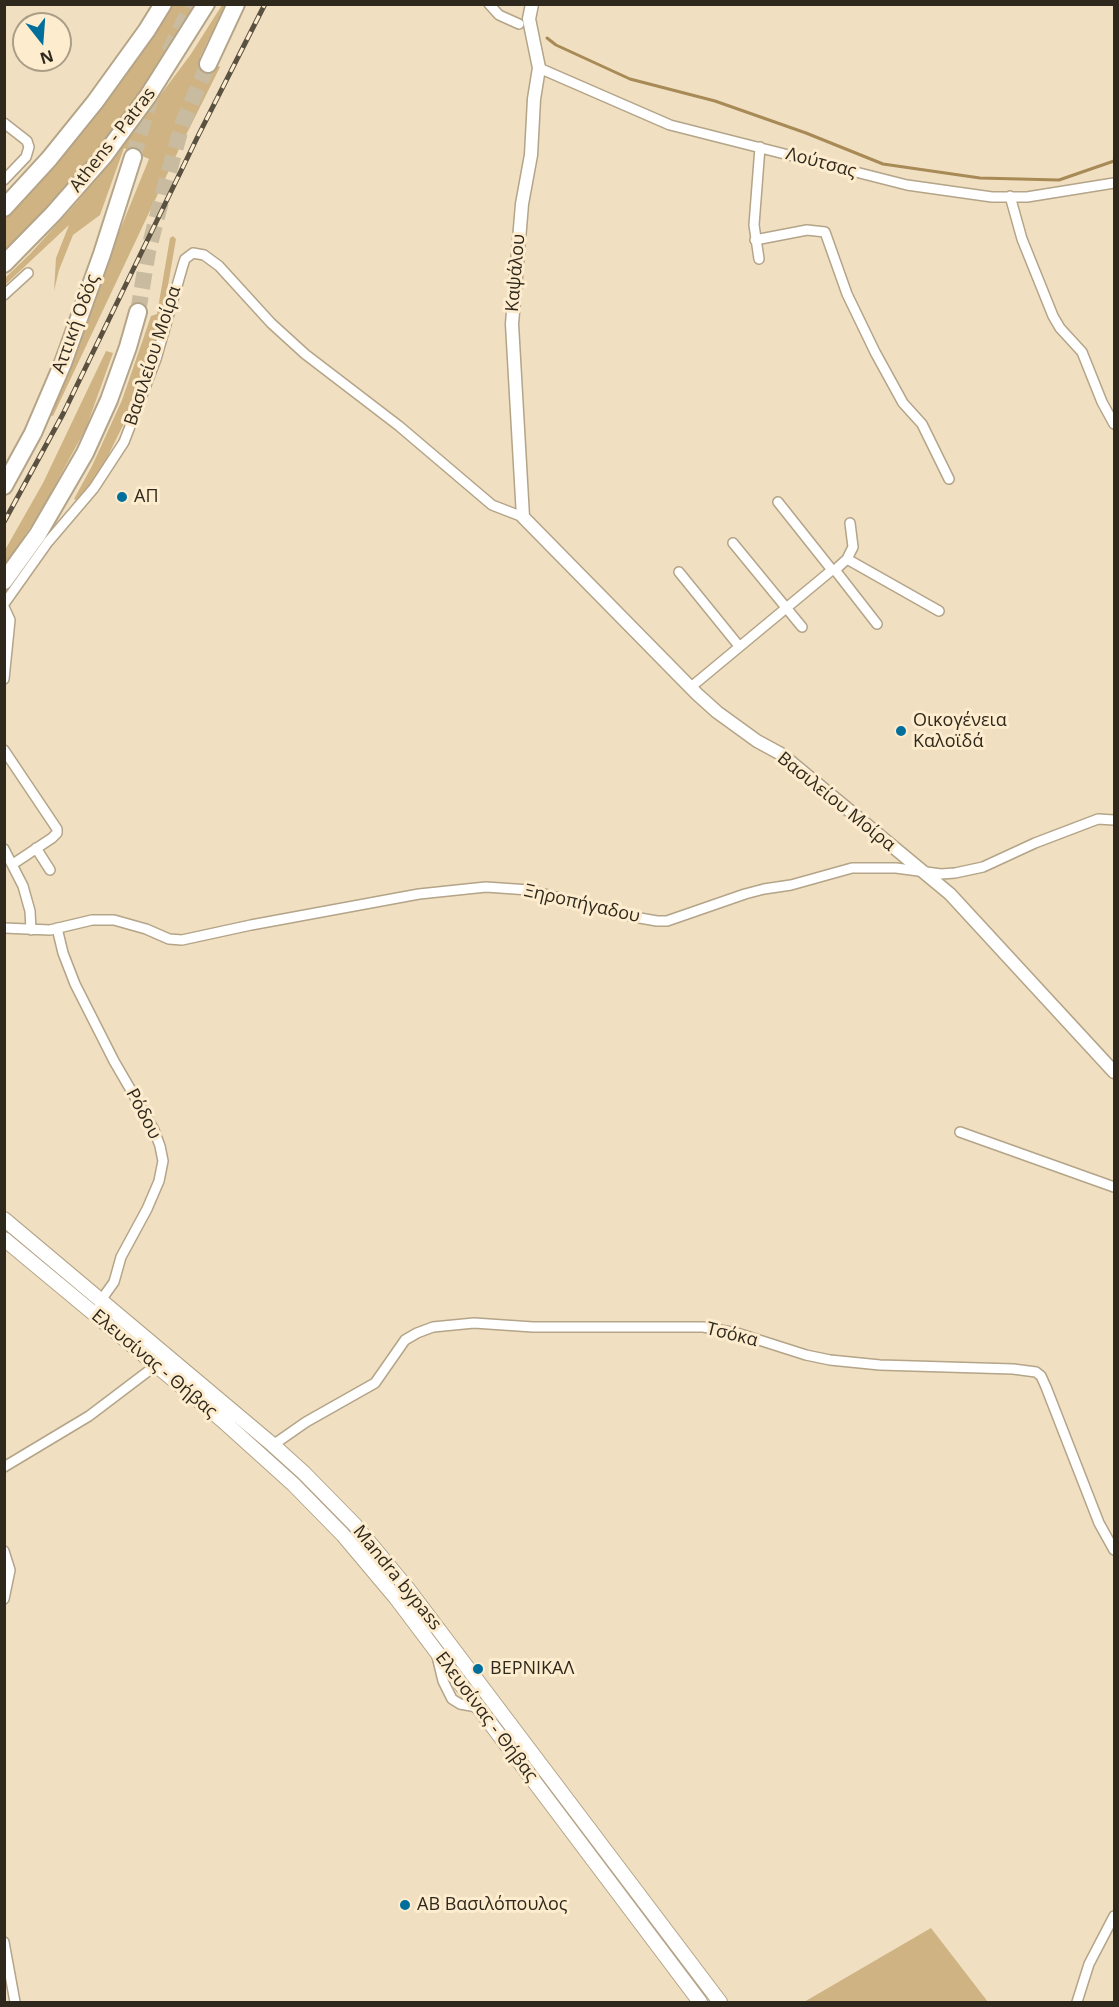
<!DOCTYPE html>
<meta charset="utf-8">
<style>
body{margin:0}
#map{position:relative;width:1119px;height:2007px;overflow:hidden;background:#f0dfc1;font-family:"Open Sans",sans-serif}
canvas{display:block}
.frame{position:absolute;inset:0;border:6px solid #2f291d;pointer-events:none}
.north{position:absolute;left:12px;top:12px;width:60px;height:60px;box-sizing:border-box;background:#fdecce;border:2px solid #ab9e87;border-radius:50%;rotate:163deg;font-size:16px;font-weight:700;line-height:24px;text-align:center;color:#2f291d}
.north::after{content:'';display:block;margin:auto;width:21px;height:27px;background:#006f9b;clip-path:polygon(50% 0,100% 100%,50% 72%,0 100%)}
</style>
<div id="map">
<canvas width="1119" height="2007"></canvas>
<div class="frame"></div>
<div class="north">N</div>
</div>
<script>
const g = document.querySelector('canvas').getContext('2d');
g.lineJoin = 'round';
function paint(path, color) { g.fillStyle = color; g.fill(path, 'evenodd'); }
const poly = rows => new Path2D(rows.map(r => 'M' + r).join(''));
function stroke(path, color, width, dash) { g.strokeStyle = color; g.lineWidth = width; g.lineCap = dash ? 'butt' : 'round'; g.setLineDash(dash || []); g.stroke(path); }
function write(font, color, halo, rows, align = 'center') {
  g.font = font + ' "Open Sans",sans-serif'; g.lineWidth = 6; g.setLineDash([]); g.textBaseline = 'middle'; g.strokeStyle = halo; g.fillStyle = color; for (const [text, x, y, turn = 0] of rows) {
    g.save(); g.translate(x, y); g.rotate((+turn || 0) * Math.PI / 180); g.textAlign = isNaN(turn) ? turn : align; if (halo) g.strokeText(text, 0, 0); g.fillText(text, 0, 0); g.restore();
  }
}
const green = poly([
 [170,5,199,5,172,49,98,154,5,255,5,217,29,191],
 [222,5,225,5,200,57,220,67,181,145,53,416,49,415,93,296,149,159,124,148,100,215,73,235,59,270,54,291,56,258,69,225,5,285,5,278,30,254,77,202,120,149,191,54],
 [173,236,176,239,161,326,136,399,100,472,82,496,76,500,74,499,92,466,122,400,151,316,157,314,170,238],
 [106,351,113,353,86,428,40,513,5,565,5,550,43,483],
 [931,1928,988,2002,804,2002]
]);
const stream = poly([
 [547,38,556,45,630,79,715,101,806,133,883,164,980,178,1059,180,1114,161]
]);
const highwayTunnel = poly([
 [169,52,192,4],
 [133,157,152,93],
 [138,312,148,252,165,186,182,125,208,64]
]);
const street = poly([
 [489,4,499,15,519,24],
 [539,68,670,125,907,185,992,197,1027,197,1114,183],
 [4,123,27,141,29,147,26,157,4,180],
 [1010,196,1022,239,1053,316,1060,328,1082,352,1102,402,1114,424],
 [755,240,807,230,825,232,847,294,875,352,903,403,922,424,949,479],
 [759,259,754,225,760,147],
 [4,295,28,273],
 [778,502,832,570],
 [733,543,802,627],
 [847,559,939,611],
 [835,570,877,624],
 [679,572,739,646],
 [4,604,48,542,94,488,124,442,156,359,183,265,185,259,193,253,204,255,219,266,271,323,305,354,399,426,492,505,523,517],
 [4,607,10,620,4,679],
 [691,687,832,570,835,570,847,559,853,547,850,523],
 [4,750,57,829,57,833,52,838,13,864],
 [36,848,50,870],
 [4,849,23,886,30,911,31,930],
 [4,928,50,930,92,920,114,920,146,929,169,939,182,940,251,925,419,894,486,887,529,890,634,917,657,921,667,921,745,894,764,889,791,885,852,868,896,868,941,874,955,873,983,867,1035,843,1098,819,1114,820],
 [57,928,63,953,75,984,114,1061,154,1130,160,1146,163,1161,159,1181,147,1209,121,1257,114,1282,99,1303],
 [960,1132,1114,1187],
 [273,1445,306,1422,375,1383,405,1340,417,1333,433,1327,474,1323,533,1327,703,1327,737,1333,806,1355,830,1360,880,1365,1013,1369,1036,1372,1041,1376,1046,1387,1099,1523,1114,1550],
 [4,1467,89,1416,159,1363],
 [4,1551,10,1570,4,1599],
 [437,1656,443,1681,452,1699,460,1704,477,1707],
 [4,1942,15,2002],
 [1077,2002,1089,1964,1114,1916]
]);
const secondary = poly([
 [532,4,529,19,539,68,534,99,531,155,522,204,512,324,523,517,697,694,717,712,757,741,781,754,950,894,1114,1072]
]);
const primary = poly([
 [4,1219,273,1445,304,1473,355,1525,408,1589,720,2002],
 [4,1239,222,1420,293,1484,343,1535,396,1598,700,2002]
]);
const highway = poly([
 [208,64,236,4],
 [4,208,49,159,95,102,147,30,163,4],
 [4,264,53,214,104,156,148,96,206,4],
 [4,486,33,433,63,363,102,254,133,157],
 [4,581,38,534,85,453,109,400,128,347,138,312]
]);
const rail = poly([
 [4,522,63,414,197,138,265,4]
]);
const markers = [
 [122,497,6,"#006f9b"],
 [901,731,6,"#006f9b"],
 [478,1669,6,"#006f9b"],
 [405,1905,6,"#006f9b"]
];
const streetNames = [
 ["Athens - Patras",113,140,-52],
 ["Λούτσας",821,163,15],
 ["Καψάλου",516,273,-85],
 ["Αττική Οδός",76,324,-70],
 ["Βασιλείου Μοίρα",153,356,-72],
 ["Βασιλείου Μοίρα",836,802,39],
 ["Ξηροπήγαδου",582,904,13],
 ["Ρόδου",143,1114,62],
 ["Τσόκα",732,1335,14],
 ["Ελευσίνας - Θήβας",154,1364,40],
 ["Mandra bypass",397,1578,51],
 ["Ελευσίνας - Θήβας",486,1717,53]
];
const poiNames = [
 ["ΑΠ",134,497],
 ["Οικογένεια",913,721],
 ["Καλοϊδά",913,742],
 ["ΒΕΡΝΙΚΑΛ",490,1669],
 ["ΑΒ Βασιλόπουλος",417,1905]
];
paint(green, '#cfb382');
stroke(stream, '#a78a55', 3);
stroke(highwayTunnel, '#c9bba0', 16, [16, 8]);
stroke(street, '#b4a488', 12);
stroke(secondary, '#b4a488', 15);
stroke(primary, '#b4a488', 16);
stroke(highway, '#b4a488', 20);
stroke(street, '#fff', 9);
stroke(secondary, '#fff', 12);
stroke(primary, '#fff', 14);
stroke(highway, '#fff', 16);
stroke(rail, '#5a5141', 5);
stroke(rail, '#fdecce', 3, [9]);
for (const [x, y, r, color] of markers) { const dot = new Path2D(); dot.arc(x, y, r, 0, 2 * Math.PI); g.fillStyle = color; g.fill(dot); stroke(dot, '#fdecce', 2); }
write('18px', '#2f291d', '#fdecce', streetNames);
write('18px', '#2f291d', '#fdecce', poiNames, 'left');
</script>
